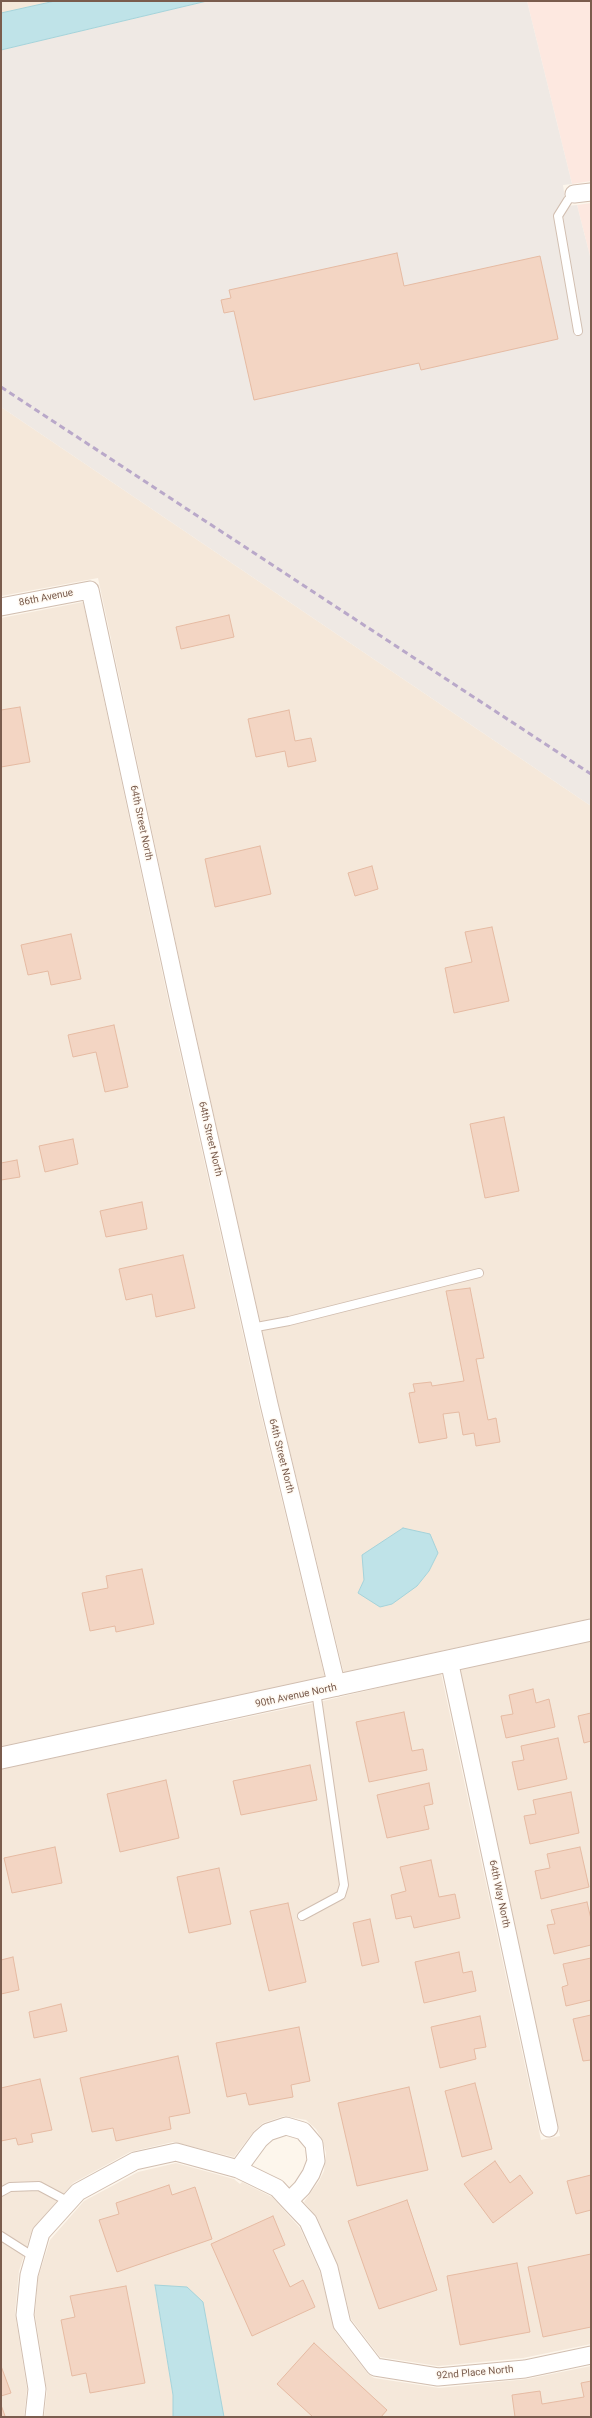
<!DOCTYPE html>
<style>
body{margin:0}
#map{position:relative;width:592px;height:2418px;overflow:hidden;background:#fdf6ec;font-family:Roboto,sans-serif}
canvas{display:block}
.frame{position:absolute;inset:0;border:2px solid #7a5c4d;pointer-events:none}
</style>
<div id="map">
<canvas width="592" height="2418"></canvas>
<div class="frame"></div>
</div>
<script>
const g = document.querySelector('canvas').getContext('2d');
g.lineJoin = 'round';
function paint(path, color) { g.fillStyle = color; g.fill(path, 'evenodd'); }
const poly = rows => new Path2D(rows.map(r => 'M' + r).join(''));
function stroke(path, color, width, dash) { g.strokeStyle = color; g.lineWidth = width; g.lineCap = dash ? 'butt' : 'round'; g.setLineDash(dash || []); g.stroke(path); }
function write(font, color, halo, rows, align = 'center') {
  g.font = font + ' Roboto,sans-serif'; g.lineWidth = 3; g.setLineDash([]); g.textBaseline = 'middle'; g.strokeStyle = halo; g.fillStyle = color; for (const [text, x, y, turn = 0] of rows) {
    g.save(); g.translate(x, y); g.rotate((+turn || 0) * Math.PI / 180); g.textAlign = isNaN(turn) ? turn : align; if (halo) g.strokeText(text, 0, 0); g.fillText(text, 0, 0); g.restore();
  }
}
const residential = poly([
 [1,1,55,1,1,13],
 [1,407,591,806,591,1619,437,1652,344,1674,278,1402,188,1000,98,578,1,596],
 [438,1553,429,1571,417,1586,358,1593,364,1580],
 [83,602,169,1004,259,1406,325,1678,1,1747,1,618],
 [591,1641,591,2344,523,2358,438,2366,380,2357,351,2319,337,2264,317,2217,304,2202,319,2181,324,2171,326,2153,322,2139,316,2129,306,2120,284,2116,263,2123,254,2131,234,2157,173,2142,130,2152,73,2183,32,2230,19,2271,15,2313,27,2389,24,2417,1,2417,1,1769,319,1702,441,1673,541,2140,560,2136,460,1669],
 [176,2163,234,2179,240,2184,242,2182,272,2197,300,2228,320,2272,335,2331,368,2374,374,2378,439,2388,527,2379,591,2366,591,2417,224,2417,220,2406,155,2285,173,2395,173,2417,44,2417,47,2391,35,2315,38,2278,50,2240,84,2201,138,2172]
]);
const commercial = poly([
 [527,1,591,1,591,181,572,184],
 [591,203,591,260,577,205]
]);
const industrial = poly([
 [207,1,527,1,572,184,563,185,566,206,577,205,591,260,591,806,1,407,1,50]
]);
const water = poly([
 [55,1,207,1,1,50,1,13,55,1],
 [403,1528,430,1534,438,1553,429,1571,417,1586,392,1604,380,1607,358,1593,364,1580,362,1555,403,1528],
 [155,2285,187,2287,203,2302,224,2417,173,2417,173,2395,155,2285]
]);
const building = poly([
 [397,253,404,286,540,256,558,339,421,370,419,363,254,400,234,311,224,313,221,300,231,298,229,290,397,253],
 [229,615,234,637,181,649,176,627,229,615],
 [20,707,30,762,1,767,1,710,20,707],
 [289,710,295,741,311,738,316,761,288,767,285,751,256,757,248,719,289,710],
 [260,846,271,894,215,907,205,859,260,846],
 [372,866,378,889,355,896,348,873,372,866],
 [492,927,509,1001,454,1013,445,968,472,962,465,932,492,927],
 [71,934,81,979,51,985,48,971,28,975,21,945,71,934],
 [114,1025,128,1087,105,1092,96,1052,73,1057,68,1035,114,1025],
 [504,1117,519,1191,485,1198,470,1124,504,1117],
 [73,1139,78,1164,45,1172,39,1146,73,1139],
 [17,1160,20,1177,1,1180,1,1163,17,1160],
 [142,1202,147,1229,106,1237,100,1211,142,1202],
 [183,1255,195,1308,156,1317,152,1294,126,1300,119,1269,183,1255],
 [470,1288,484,1358,476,1359,488,1420,496,1418,500,1442,476,1446,474,1433,463,1435,459,1412,443,1414,447,1438,419,1443,409,1393,415,1392,413,1384,431,1382,432,1386,464,1381,446,1291,470,1288],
 [142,1569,154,1624,116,1632,115,1626,90,1631,82,1593,108,1588,106,1576,142,1569],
 [533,1689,536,1703,549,1699,555,1727,506,1738,501,1716,513,1714,509,1695,533,1689],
 [404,1712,412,1751,423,1749,427,1770,369,1782,356,1722,404,1712],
 [591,1713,591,1741,584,1743,578,1716,591,1713],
 [558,1738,567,1779,518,1790,512,1762,524,1760,521,1746,558,1738],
 [310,1765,317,1800,241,1815,233,1781,310,1765],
 [166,1780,179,1838,120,1852,107,1794,166,1780],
 [429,1783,433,1804,424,1806,429,1829,387,1838,377,1795,429,1783],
 [571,1792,579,1833,530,1844,524,1816,536,1814,533,1800,571,1792],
 [55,1847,62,1883,12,1893,4,1858,55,1847],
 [580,1847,589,1887,541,1899,535,1871,550,1868,547,1854,580,1847],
 [431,1860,439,1897,455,1894,460,1918,414,1928,411,1916,396,1919,391,1895,406,1891,400,1867,431,1860],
 [219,1868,231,1924,189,1933,177,1877,219,1868],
 [587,1902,591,1919,591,1945,554,1954,547,1925,555,1924,551,1910,587,1902],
 [288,1903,306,1982,269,1991,250,1911,288,1903],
 [370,1919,379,1962,362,1966,353,1923,370,1919],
 [459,1952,463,1973,472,1971,476,1991,424,2003,415,1962,459,1952],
 [13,1957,19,1990,1,1994,1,1960,13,1957],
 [591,1958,591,2000,566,2006,562,1987,568,1985,563,1964,591,1958],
 [61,2004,67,2031,34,2038,29,2012,61,2004],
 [591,2015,591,2060,583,2061,573,2019,591,2015],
 [480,2016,486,2047,474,2049,476,2059,440,2068,431,2027,480,2016],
 [299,2027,310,2081,291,2085,293,2097,249,2105,246,2093,227,2097,216,2043,299,2027],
 [178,2056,190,2113,169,2117,171,2129,116,2141,113,2128,92,2132,80,2078,178,2056],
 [40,2079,52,2130,31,2134,33,2142,18,2145,16,2138,1,2141,1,2088,40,2079],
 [475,2083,492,2149,462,2157,445,2091,475,2083],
 [409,2087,428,2170,357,2186,338,2103,409,2087],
 [495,2161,510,2183,520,2175,533,2193,493,2223,464,2184,495,2161],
 [591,2175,591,2210,576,2214,567,2181,591,2175],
 [169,2185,172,2195,195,2187,212,2239,117,2272,99,2220,119,2214,116,2203,169,2185],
 [407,2200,437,2290,379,2309,348,2221,407,2200],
 [273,2216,285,2245,273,2250,290,2287,303,2280,315,2307,252,2336,211,2244,273,2216],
 [591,2254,591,2327,543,2337,528,2267,591,2254],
 [517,2263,530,2332,460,2345,447,2276,517,2263],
 [126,2286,145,2383,90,2393,86,2373,72,2376,61,2320,75,2317,70,2296,126,2286],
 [314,2343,387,2410,381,2417,313,2417,277,2384,314,2343],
 [1,2366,11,2393,1,2396,1,2366],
 [591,2381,591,2417,515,2417,512,2395,540,2391,542,2404,584,2397,581,2383,591,2381],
 [1,2405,5,2416,3,2417,1,2417,1,2405]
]);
const service = poly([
 [574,194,568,200,558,216,578,331],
 [251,1328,289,1321,479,1273],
 [302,1916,341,1895,344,1885,316,1691],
 [1,2192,10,2187,39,2186,69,2202],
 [1,2236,34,2257]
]);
const minor = poly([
 [574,194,591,192],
 [1,607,90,590,179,1002,269,1404,337,1687],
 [449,1660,549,2128],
 [238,2169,260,2139,268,2132,286,2126,303,2131,314,2144,316,2161,311,2174,302,2188,289,2201],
 [34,2417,37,2389,25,2315,29,2275,41,2233,78,2192,135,2161,176,2152,238,2169,277,2188,289,2201,308,2221,329,2268,342,2324,375,2367,438,2377,525,2369,591,2355]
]);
const tertiary = poly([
 [1,1758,591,1630]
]);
const rail = poly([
 [1,387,591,774]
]);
const streetNames = [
 ["86th Avenue",46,598,-11],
 ["64th Street North",141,823,78],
 ["64th Street North",210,1139,77],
 ["64th Street North",281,1456,76],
 ["90th Avenue North",296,1696,-12],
 ["64th Way North",499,1894,78],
 ["92nd Place North",475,2373,-5]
];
paint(residential, '#f5e8da');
paint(commercial, '#fde8e0');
paint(industrial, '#efe9e4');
paint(water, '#bfe3e8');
stroke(water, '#a5d3da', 1);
paint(building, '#f3d5c3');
stroke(building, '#e6bba3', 1);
stroke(service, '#d1beb0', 10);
stroke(minor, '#d1beb0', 19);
stroke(tertiary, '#d1beb0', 23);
stroke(service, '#fff', 8);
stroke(minor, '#fff', 17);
stroke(tertiary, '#fff', 21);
stroke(rail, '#b9a8c9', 3, [6, 4]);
write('10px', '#7a5c4d', '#fffaf3', streetNames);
</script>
